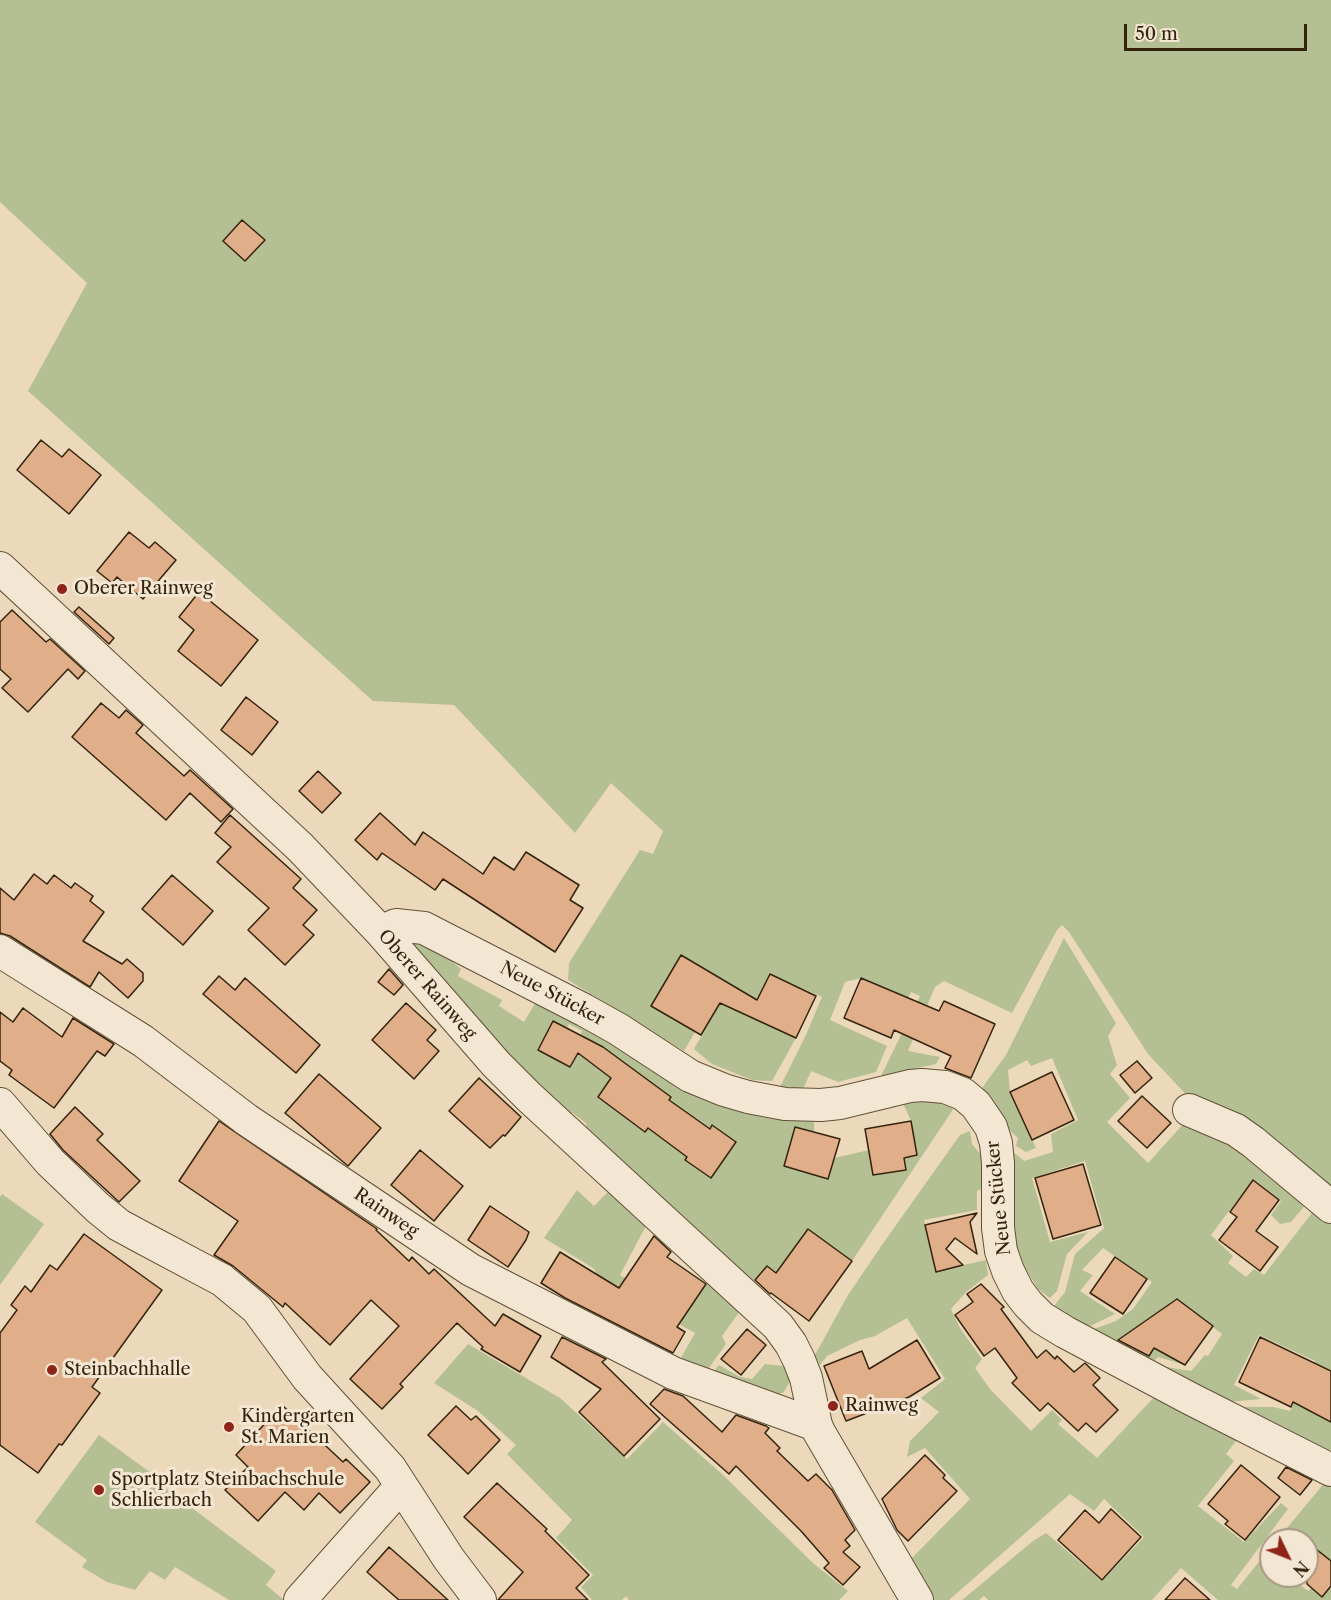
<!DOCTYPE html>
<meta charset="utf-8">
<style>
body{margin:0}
#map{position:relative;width:1331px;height:1600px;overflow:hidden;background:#ecd9bb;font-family:"Libre Caslon Text",serif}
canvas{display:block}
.north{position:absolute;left:1259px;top:1528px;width:60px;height:60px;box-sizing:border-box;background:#f3e6d3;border:2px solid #a79884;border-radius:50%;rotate:133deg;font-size:16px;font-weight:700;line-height:24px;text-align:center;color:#34240e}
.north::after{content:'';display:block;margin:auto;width:21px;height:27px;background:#8f2418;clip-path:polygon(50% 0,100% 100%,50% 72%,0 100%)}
.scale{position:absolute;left:1124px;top:24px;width:183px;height:27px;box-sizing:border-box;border:3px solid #34240e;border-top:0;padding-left:8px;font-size:18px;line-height:21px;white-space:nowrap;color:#34240e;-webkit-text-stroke:4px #f3e6d3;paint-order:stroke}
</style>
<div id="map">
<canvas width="1331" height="1600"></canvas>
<div class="north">N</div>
<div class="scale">50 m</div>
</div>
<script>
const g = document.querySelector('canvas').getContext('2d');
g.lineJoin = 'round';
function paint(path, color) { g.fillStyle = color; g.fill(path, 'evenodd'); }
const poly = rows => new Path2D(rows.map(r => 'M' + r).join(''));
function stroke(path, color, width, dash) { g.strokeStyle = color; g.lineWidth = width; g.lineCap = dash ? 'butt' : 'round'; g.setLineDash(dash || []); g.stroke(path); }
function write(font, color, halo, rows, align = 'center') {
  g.font = font + ' "Libre Caslon Text",serif'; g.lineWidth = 6; g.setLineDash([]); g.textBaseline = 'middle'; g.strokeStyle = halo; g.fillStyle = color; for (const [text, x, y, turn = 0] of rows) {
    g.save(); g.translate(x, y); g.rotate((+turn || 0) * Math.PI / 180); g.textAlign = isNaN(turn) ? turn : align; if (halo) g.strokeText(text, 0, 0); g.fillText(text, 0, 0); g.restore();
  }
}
const green = poly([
 [0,0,1331,0,1331,1201,1192,1101,1148,1054,1069,932,1062,925,1057,930,1012,1013,944,981,935,987,908,1051,940,1057,936,1064,881,1076,920,996,911,992,908,998,861,978,845,982,830,1020,887,1046,876,1072,838,1082,811,1071,801,1094,779,1089,805,1037,822,997,770,974,750,1016,796,1038,772,1081,752,1080,712,1064,694,1049,731,985,651,1006,695,1032,684,1051,568,980,569,963,640,850,653,854,663,831,611,783,575,833,454,705,373,701,28,391,87,283,0,202],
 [415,937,447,953,448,958,461,969,458,976,502,1000,499,1006,524,1022,537,1000,597,1031,681,1087,714,1103,766,1118,814,1120,814,1132,795,1127,784,1166,828,1179,834,1158,869,1150,873,1175,905,1170,904,1158,917,1155,911,1121,903,1103,938,1100,954,1108,852,1261,808,1229,793,1250,780,1277,767,1266,753,1281,583,1131,587,1124,573,1113,565,1114,451,994,450,985,433,973,406,944],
 [553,1021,567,1028,569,1024,582,1031,580,1036,585,1039,570,1067,538,1050],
 [614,1056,663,1108,645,1132,598,1097,611,1078,602,1071],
 [691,1116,710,1129,713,1125,736,1142,711,1178,685,1160,687,1157],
 [1064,938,1116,1023,1108,1036,1117,1065,1110,1074,1130,1098,1107,1122,1148,1163,1186,1121,1234,1136,1308,1202,1291,1222,1280,1224,1271,1215,1281,1201,1253,1179,1211,1235,1233,1256,1228,1263,1246,1277,1254,1269,1264,1275,1318,1205,1331,1217,1331,1388,1317,1415,1331,1422,1331,1449,1328,1455,1237,1407,1273,1407,1290,1411,1315,1361,1259,1335,1234,1385,1261,1399,1228,1402,1206,1389,1188,1385,1160,1366,1191,1371,1205,1355,1208,1356,1222,1334,1177,1299,1156,1314,1142,1335,1185,1365,1158,1357,1152,1363,1091,1330,1116,1321,1133,1309,1152,1282,1103,1248,1082,1270,1093,1275,1080,1291,1115,1314,1086,1328,1059,1311,1054,1306,1065,1292,1075,1254,1104,1228,1085,1161,1032,1178,1050,1242,1088,1232,1067,1254,1057,1291,1050,1298,1038,1289,1020,1260,1011,1233,1011,1150,1024,1161,1053,1152,1051,1134,1078,1120,1052,1058,1031,1066,1027,1060,1008,1070,1010,1092,1036,1148,1026,1152,1016,1146,1018,1138,1005,1126,995,1102,982,1088,1006,1055],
 [970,1131,972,1144,982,1156,984,1188,977,1191,977,1210,924,1220,936,1271,986,1260,988,1275,966,1292,951,1309,960,1328,982,1359,975,1368,990,1389,1031,1431,1052,1410,1062,1420,1058,1424,1097,1458,1157,1394,1239,1437,1226,1454,1234,1461,1198,1506,1244,1542,1281,1503,1288,1509,1231,1585,1237,1589,1271,1547,1271,1576,1289,1576,1308,1591,1311,1588,1331,1586,1331,1600,1218,1600,1181,1568,1152,1600,988,1600,984,1596,979,1600,962,1600,1033,1541,1046,1533,1102,1581,1144,1537,1104,1499,1094,1511,1070,1494,949,1600,929,1600,910,1560,970,1499,925,1448,907,1457,910,1441,939,1412,921,1398,945,1379,907,1318,875,1336,860,1340,827,1356,820,1365,815,1355,848,1295,884,1242,960,1135],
 [611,1189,648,1222,620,1275,684,1317,710,1279,743,1307,722,1336,726,1344,704,1375,678,1363,695,1333,604,1283,593,1268,544,1238,577,1190,594,1206],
 [2,1194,44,1224,0,1285,0,1197],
 [468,1344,560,1398,627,1459,663,1422,722,1474,814,1564,848,1591,839,1600,629,1600,626,1596,622,1600,592,1600,581,1587,593,1575,556,1538,572,1520,507,1454,516,1445,478,1411,434,1383],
 [765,1364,791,1367,792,1378,784,1392,773,1397,710,1376,719,1365,740,1377,752,1379],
 [99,1435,151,1473,127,1507,133,1510,156,1481,276,1571,266,1585,284,1600,229,1600,175,1567,165,1580,150,1571,135,1590,107,1582,82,1567,87,1560,35,1522],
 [1326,1481,1331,1483,1331,1561,1313,1547,1307,1554,1307,1540,1277,1540]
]);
const building = poly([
 [242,220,265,240,245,261,223,241,242,220],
 [41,440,62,457,69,449,101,475,69,514,17,470,41,440],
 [129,532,149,548,155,542,176,560,143,599,117,577,112,583,97,571,129,532],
 [199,592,258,640,221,686,178,651,194,630,179,617,199,592],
 [79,607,114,638,109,644,74,612,79,607],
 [12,610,46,642,50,639,85,671,78,679,68,669,28,712,2,688,11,679,0,669,0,622,12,610],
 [246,697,278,722,252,755,221,730,246,697],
 [101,703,119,718,126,710,143,725,136,733,184,776,190,770,233,809,221,822,190,793,166,820,72,737,101,703],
 [318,771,341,793,322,813,299,791,318,771],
 [380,813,415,845,423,832,483,874,494,857,514,870,526,852,579,885,570,900,583,908,555,952,443,879,435,890,382,853,377,860,355,840,380,813],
 [230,815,301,879,293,888,317,910,303,925,314,935,285,965,248,930,269,908,217,862,231,847,215,833,230,815],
 [34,874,47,884,54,875,71,888,75,883,93,896,90,901,104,912,83,941,122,964,127,959,143,973,143,981,128,998,99,972,90,987,10,936,0,933,0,888,14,900,34,874],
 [172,875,213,911,183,945,142,909,172,875],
 [681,955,757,1000,770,974,816,996,796,1038,720,1003,701,1035,651,1006,681,955],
 [389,969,403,985,394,995,378,982,389,969],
 [219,976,235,990,245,978,320,1045,296,1073,203,994,219,976],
 [861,978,939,1011,944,1001,995,1024,971,1078,945,1068,951,1056,894,1030,891,1038,844,1018,861,978],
 [406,1003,436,1030,427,1040,439,1051,414,1079,372,1040,406,1003],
 [23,1008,62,1037,73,1018,114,1044,105,1056,97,1051,54,1108,9,1075,12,1070,0,1061,0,1012,13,1022,23,1008],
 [553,1021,603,1047,671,1097,669,1100,710,1129,712,1125,736,1142,711,1178,685,1160,687,1157,648,1128,645,1132,598,1097,611,1078,578,1053,570,1067,538,1050,553,1021],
 [1137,1061,1152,1078,1135,1093,1120,1075,1137,1061],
 [1052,1072,1074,1120,1032,1140,1010,1092,1052,1072],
 [319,1074,381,1128,348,1166,285,1113,319,1074],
 [479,1078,521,1117,505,1136,503,1135,490,1148,449,1111,479,1078],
 [1142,1096,1171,1123,1147,1148,1118,1121,1142,1096],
 [75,1107,103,1134,97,1140,140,1181,119,1202,63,1150,50,1134,75,1107],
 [219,1121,377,1229,376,1230,409,1261,412,1257,429,1274,434,1269,495,1326,503,1314,541,1336,520,1372,481,1349,483,1347,457,1323,400,1384,403,1387,382,1409,350,1379,399,1326,371,1300,330,1345,285,1303,283,1307,233,1266,214,1255,238,1221,179,1181,219,1121],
 [911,1121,917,1155,904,1158,906,1170,873,1175,865,1129,911,1121],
 [795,1127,840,1139,828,1179,784,1166,795,1127],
 [420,1150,463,1186,434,1221,391,1185,420,1150],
 [1083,1164,1101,1225,1053,1239,1035,1178,1083,1164],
 [1253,1180,1279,1200,1256,1231,1278,1247,1260,1271,1219,1240,1237,1217,1230,1212,1253,1180],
 [490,1206,529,1232,526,1240,508,1267,468,1240,490,1206],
 [977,1213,970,1222,977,1254,955,1238,946,1249,963,1265,936,1272,925,1225,977,1213],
 [808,1229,852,1261,809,1321,771,1293,770,1294,755,1280,767,1266,776,1273,808,1229],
 [84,1234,162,1290,92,1387,100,1393,62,1445,59,1444,38,1473,0,1445,0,1333,17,1310,11,1305,25,1286,31,1292,50,1265,57,1270,84,1234],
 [654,1236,671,1252,667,1257,706,1284,677,1327,685,1332,673,1353,565,1298,541,1283,560,1252,619,1288,654,1236],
 [1115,1257,1147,1279,1123,1314,1090,1293,1115,1257],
 [981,1284,1004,1307,1001,1309,1037,1358,1046,1350,1055,1359,1057,1356,1074,1372,1085,1363,1100,1378,1093,1385,1118,1410,1096,1432,1086,1423,1078,1431,1048,1403,1040,1411,1012,1383,1017,1378,995,1348,984,1356,955,1315,973,1302,967,1294,981,1284],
 [1177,1299,1213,1326,1185,1365,1154,1348,1149,1356,1118,1340,1177,1299],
 [747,1329,766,1345,741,1375,721,1359,747,1329],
 [562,1337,606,1359,602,1362,660,1419,624,1456,579,1412,601,1389,551,1357,562,1337],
 [1260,1337,1331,1371,1331,1422,1293,1402,1291,1407,1239,1382,1260,1337],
 [917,1340,940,1378,909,1397,846,1421,824,1366,862,1351,869,1369,917,1340],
 [664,1389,683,1396,722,1432,736,1415,766,1426,769,1428,765,1433,780,1448,777,1451,808,1481,816,1474,832,1490,855,1530,845,1540,850,1546,843,1552,860,1567,843,1585,824,1568,829,1563,801,1531,736,1466,729,1474,650,1404,664,1389],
 [282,1405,343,1462,346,1459,370,1482,340,1513,319,1493,304,1510,285,1492,258,1521,225,1490,248,1467,236,1455,282,1405],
 [456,1406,471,1420,476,1416,500,1440,468,1474,428,1435,456,1406],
 [925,1455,945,1475,943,1478,957,1491,908,1541,897,1530,882,1499,925,1455],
 [1241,1465,1280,1497,1245,1540,1225,1524,1228,1521,1208,1504,1241,1465],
 [1286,1467,1312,1480,1300,1495,1278,1478,1286,1467],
 [497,1483,547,1529,545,1531,589,1575,576,1588,588,1600,498,1600,523,1572,464,1517,497,1483],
 [1111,1509,1141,1537,1102,1580,1058,1540,1085,1510,1099,1523,1111,1509],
 [1307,1542,1331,1561,1331,1586,1322,1597,1307,1584,1307,1542],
 [389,1547,414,1569,448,1600,399,1600,367,1572,389,1547],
 [1185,1578,1210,1600,1165,1600,1185,1578]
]);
const minor = poly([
 [0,568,300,847,381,932,496,1064,529,1097,778,1326,791,1344,799,1360,806,1378,816,1425,819,1432,917,1600],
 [381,932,396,925,424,928,584,1010,618,1029,690,1076,724,1090,748,1097,785,1104,821,1105,840,1103,910,1086,922,1085,945,1087,963,1094,976,1105,991,1127,996,1143,998,1163,998,1228,1001,1251,1008,1271,1018,1291,1028,1304,1042,1318,1065,1332,1189,1398,1331,1470],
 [0,951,143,1041,247,1120,471,1270,673,1373,816,1425],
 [0,1104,50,1162,98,1208,119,1225,143,1238,222,1280,257,1309,307,1377,390,1468,449,1559,480,1600],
 [1189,1110,1236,1130,1253,1142,1331,1207],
 [300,1600,401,1486]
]);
const markers = [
 [62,589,6,"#8f2418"],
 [52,1370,6,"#8f2418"],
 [833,1406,6,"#8f2418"],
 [229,1427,6,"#8f2418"],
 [99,1490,6,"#8f2418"]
];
const poiNames = [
 ["Oberer Rainweg",74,589],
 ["Steinbachhalle",64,1370],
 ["Rainweg",845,1406],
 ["Kindergarten",241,1417],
 ["St. Marien",241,1438],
 ["Sportplatz Steinbachschule",111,1480],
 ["Schlierbach",111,1501]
];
const streetNames = [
 ["Oberer Rainweg",427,985,49],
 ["Neue Stücker",552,994,28],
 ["Neue Stücker",999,1198,-96],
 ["Rainweg",386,1213,34]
];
paint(green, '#b4c093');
paint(building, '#e0ae89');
stroke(building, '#34240e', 1.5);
stroke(minor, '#625139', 34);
stroke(minor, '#f3e6d3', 32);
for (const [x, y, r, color] of markers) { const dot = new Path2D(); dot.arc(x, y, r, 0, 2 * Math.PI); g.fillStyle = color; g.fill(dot); stroke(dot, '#f3e6d3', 2); }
write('18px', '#34240e', '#f3e6d3', poiNames, 'left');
write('18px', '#34240e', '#f3e6d3', streetNames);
</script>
